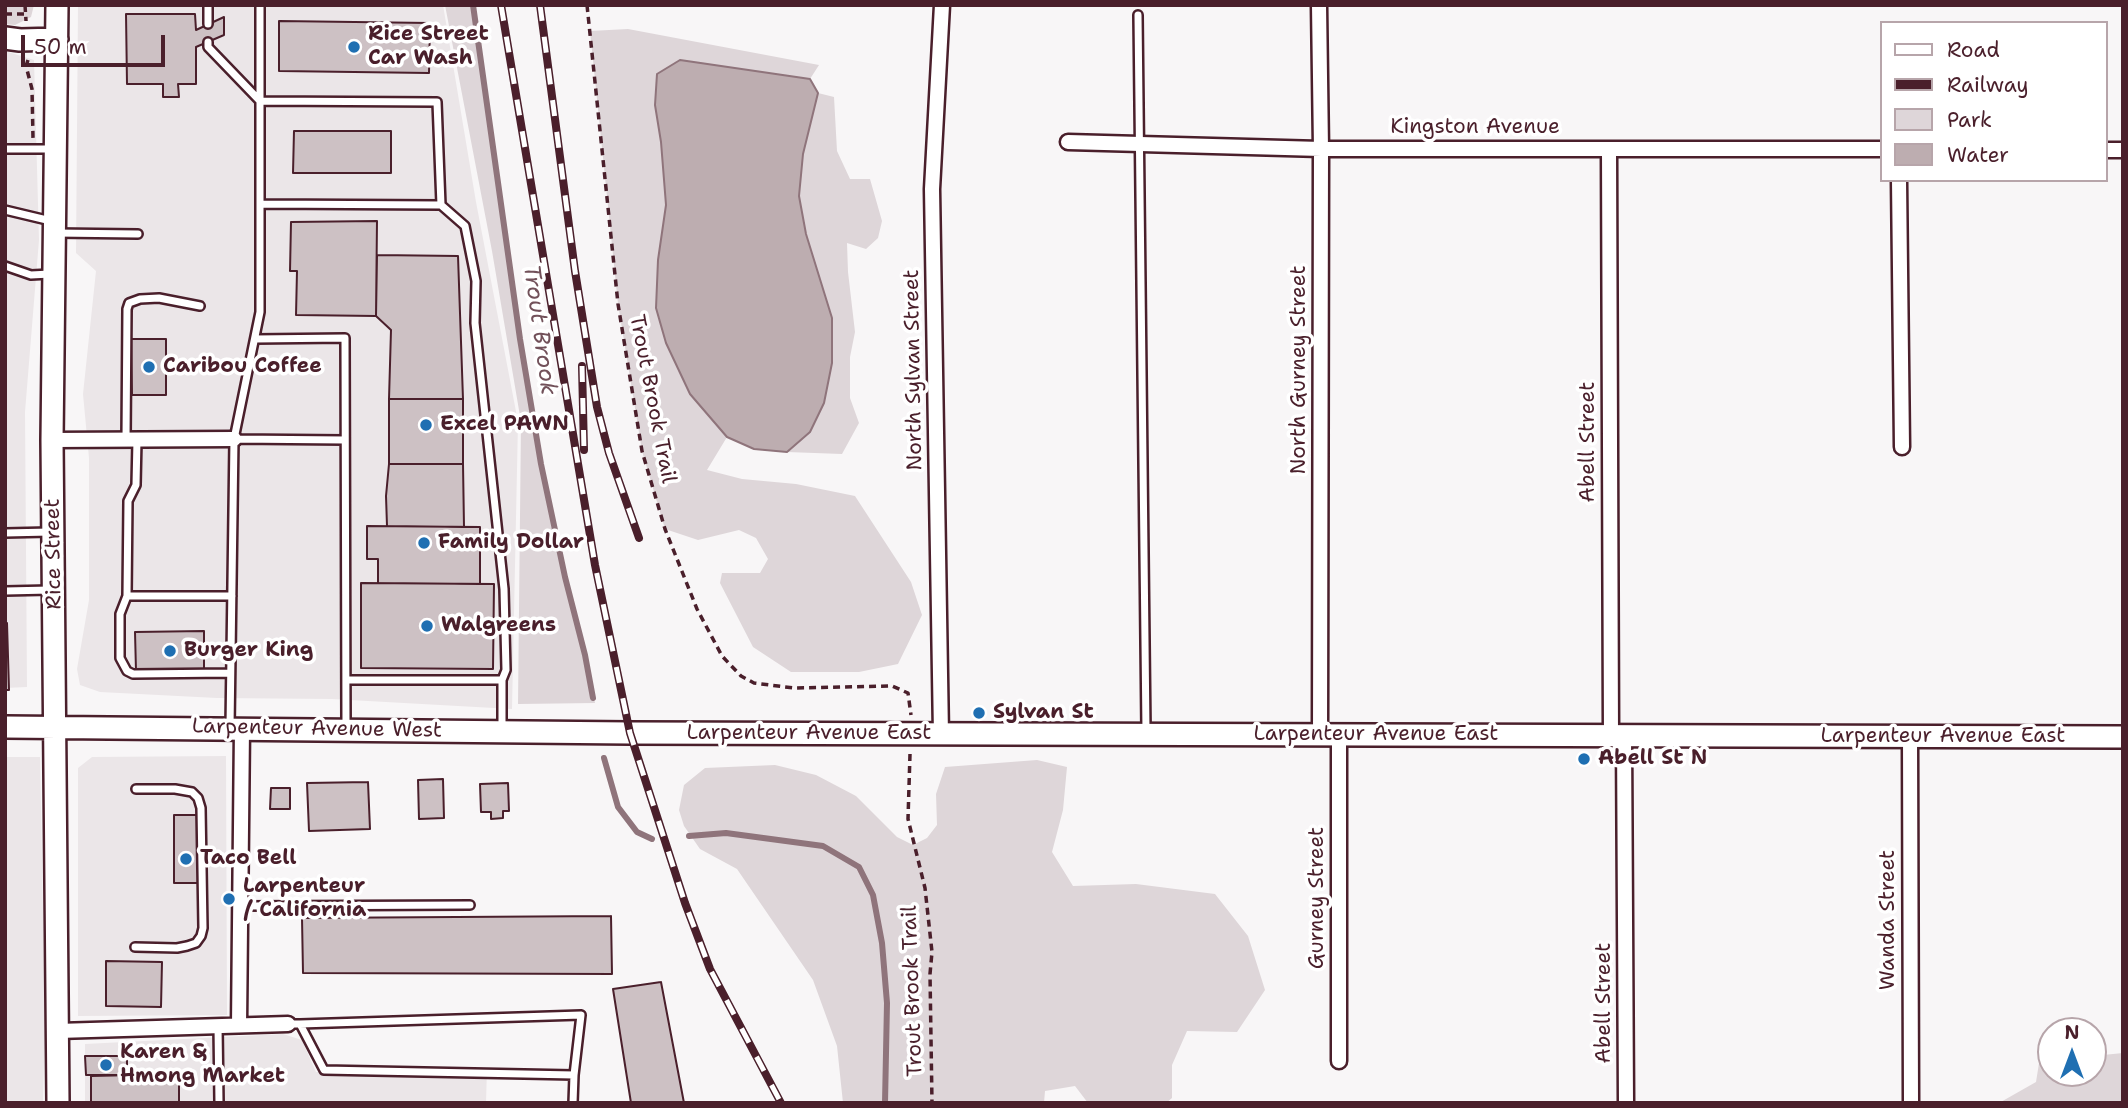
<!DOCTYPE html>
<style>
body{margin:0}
#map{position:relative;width:2128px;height:1108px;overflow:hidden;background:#f8f6f7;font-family:"Shantell Sans",sans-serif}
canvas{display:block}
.frame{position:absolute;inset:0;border:7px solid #4a1f2b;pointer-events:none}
.legend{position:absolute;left:1880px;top:21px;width:228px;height:161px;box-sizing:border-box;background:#fff;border:2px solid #b7a5aa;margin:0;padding:9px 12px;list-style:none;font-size:21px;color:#4a1f2b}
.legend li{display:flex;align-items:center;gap:14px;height:35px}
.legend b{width:35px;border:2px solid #b7a5aa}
.north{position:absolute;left:2037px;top:1017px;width:70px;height:70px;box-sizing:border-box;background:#fff;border:2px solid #b7a5aa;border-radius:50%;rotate:0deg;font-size:19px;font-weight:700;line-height:28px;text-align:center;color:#4a1f2b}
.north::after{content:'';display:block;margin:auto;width:24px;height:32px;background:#1f6fb2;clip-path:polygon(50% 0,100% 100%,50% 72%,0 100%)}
.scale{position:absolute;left:21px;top:35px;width:144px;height:32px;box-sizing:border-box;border:4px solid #4a1f2b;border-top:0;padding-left:9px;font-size:21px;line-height:24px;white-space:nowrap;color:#4a1f2b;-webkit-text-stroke:5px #fff;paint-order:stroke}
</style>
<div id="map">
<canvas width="2128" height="1108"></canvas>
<div class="frame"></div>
<ul class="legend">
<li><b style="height:9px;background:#fff"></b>Road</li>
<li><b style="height:9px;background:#4a1f2b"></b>Railway</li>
<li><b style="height:19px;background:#ded6d9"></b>Park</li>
<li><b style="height:19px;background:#bdadb0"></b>Water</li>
</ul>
<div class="north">N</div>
<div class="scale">50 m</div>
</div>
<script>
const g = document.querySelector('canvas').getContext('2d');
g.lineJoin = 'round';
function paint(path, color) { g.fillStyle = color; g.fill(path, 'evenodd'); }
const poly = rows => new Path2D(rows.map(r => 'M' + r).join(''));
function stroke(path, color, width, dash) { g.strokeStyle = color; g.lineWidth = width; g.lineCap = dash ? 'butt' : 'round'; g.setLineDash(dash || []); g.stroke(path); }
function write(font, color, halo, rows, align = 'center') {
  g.font = font + ' "Shantell Sans",sans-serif'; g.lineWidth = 7; g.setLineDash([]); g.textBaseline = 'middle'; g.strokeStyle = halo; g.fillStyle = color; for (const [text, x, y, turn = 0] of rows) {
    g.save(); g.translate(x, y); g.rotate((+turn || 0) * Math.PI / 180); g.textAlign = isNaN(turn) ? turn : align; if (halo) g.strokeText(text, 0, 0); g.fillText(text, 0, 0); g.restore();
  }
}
const built = poly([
 [78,5,443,5,476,202,518,422,512,709,332,699,217,698,100,692,80,685,77,669,89,600,89,458,83,394,96,271,76,253],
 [5,51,34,60,39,240,25,412,27,687,5,688],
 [226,756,227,1015,78,1016,78,768,92,757],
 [5,757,40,757,45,1019,43,1103,5,1103],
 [283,1034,302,1040,316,1072,487,1068,486,1103,85,1103,85,1044]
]);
const green = poly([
 [5,5,34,5,31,17,15,25,5,24],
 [445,5,473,5,541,464,565,577,595,703,518,704,521,422,492,251],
 [628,29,819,65,810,79,680,60,655,105,661,142,666,205,658,260,656,308,666,343,690,394,727,437,707,470,742,479,796,484,855,496,911,582,922,615,898,664,859,672,791,672,753,647,720,583,722,573,760,573,768,559,756,538,739,530,698,540,665,529,642,451,618,304,590,31],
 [818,93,834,97,837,151,850,179,870,179,882,221,878,238,866,249,847,243,848,272,855,332,850,357,850,398,859,423,842,454,787,452,810,432,824,403,806,234,799,196,803,154],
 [1037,760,1067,767,1063,810,1052,852,1073,886,1136,884,1215,894,1248,936,1265,990,1237,1032,1187,1031,1172,1065,1172,1098,1166,1103,1088,1103,1075,1086,1045,1091,1044,1103,843,1103,837,1046,813,980,737,869,700,849,684,826,679,810,684,785,705,768,775,765,816,775,856,796,897,837,913,845,927,838,937,825,936,794,945,767],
 [2123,1053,2123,1103,1999,1103,2036,1082,2040,1057,2051,1056,2051,1073,2093,1073,2093,1056]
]);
const water = poly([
 [680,60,810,79,818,93,803,154,799,196,806,234,832,318,832,363,824,403,810,432,787,452,754,449,727,437,690,394,666,343,656,308,658,260,666,205,661,142,655,105,657,74,680,60]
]);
const stream = poly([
 [473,5,520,339,541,464,565,577,585,655,593,698],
 [604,758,618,807,637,832,652,839],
 [689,836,726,833,823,846,859,867,873,895,882,943,887,1003,885,1103]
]);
const building = poly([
 [126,14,195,14,196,30,224,17,224,35,196,47,196,84,178,84,179,97,163,97,163,84,127,84,126,14],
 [279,21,430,23,429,73,279,71,279,21],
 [294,131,391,131,391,173,293,173,294,131],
 [377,221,376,316,296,315,297,271,290,271,291,222,377,221],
 [377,255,458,256,463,399,389,399,391,330,376,316,377,255],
 [131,339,166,339,166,395,132,395,131,339],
 [389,399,463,399,463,464,389,464,389,399],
 [389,464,463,464,464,527,387,526,386,496,389,464],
 [367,526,480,527,480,584,378,583,378,559,367,559,367,526],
 [361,583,494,584,493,669,361,668,361,583],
 [5,623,7,623,9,690,5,690,5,623],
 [204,631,204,670,136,671,135,632,204,631],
 [443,779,444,818,419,819,418,780,443,779],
 [368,782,370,829,309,831,307,783,368,782],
 [508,783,509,811,503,811,503,818,491,819,491,812,481,812,480,784,508,783],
 [271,788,290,788,290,809,270,809,271,788],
 [174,815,199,815,199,883,174,883,174,815],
 [611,916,612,974,303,973,302,918,611,916],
 [106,961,162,962,161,1007,106,1006,106,961],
 [661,982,684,1103,631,1103,613,989,661,982],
 [85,1056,127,1056,127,1075,86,1075,85,1056],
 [179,1074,179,1103,91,1103,91,1076,179,1074]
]);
const path = poly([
 [25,5,26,21],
 [587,5,618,304,642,451,665,529,697,609,722,656,741,676,754,683,794,688,892,686,908,693,911,715],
 [5,14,25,14],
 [28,60,26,66,32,89,33,138],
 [910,754,908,819,925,888,932,952,930,974,932,1103]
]);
const lane = poly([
 [1138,15,1146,731],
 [208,24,208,5],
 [208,42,208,47,260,101,437,102,441,205,260,204],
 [5,149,54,149],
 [441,205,465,226,476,281,475,323,504,589,506,670,502,680],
 [5,210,51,221],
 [55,233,138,234],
 [5,266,31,275,50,274],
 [255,339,345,338,346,727],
 [126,439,127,309,129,303,140,299,159,298,200,306],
 [235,439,345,440],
 [137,440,136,485,128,501,127,596,232,596],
 [5,533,50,532],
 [5,591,50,590],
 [127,596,120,614,120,658,127,671,133,674,230,673],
 [346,680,502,680,502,730],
 [230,727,234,439,260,312,260,5],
 [241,906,470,905],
 [135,947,177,948,187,946,196,943,201,936,203,928,201,808,198,798,192,792,175,789,136,789],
 [288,1024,300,1024,324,1070,574,1075,581,1015,300,1024],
 [218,1026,219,1103],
 [573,1103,574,1075]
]);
const street = poly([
 [1319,5,1321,149,1320,735],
 [1068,142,1321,149,1881,149],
 [1609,149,1611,736],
 [2105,150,2123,150],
 [1899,180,1902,447],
 [52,440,234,439],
 [941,735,932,189,942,5],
 [1339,735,1339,1061],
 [1624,736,1626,1103],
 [1910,737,1911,1103],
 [239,1025,242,728],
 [58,1031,288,1024]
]);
const secondary = poly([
 [57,5,52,440,58,1103],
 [5,38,20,40,57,39],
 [5,727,630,733,2123,737]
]);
const rail = poly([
 [501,5,595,565,630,733,685,903,710,969,781,1103],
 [540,5,575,271,597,407,609,453,639,538],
 [582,366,584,450]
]);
const markers = [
 [354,47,7,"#1f6fb2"],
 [149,367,7,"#1f6fb2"],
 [426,425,7,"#1f6fb2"],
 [424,543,7,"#1f6fb2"],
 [427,626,7,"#1f6fb2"],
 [170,651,7,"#1f6fb2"],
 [979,713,7,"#1f6fb2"],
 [1584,759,7,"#1f6fb2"],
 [186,859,7,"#1f6fb2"],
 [229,899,7,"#1f6fb2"],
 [106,1065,7,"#1f6fb2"]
];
const poiNames = [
 ["Rice Street",368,35],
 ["Car Wash",368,59],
 ["Caribou Coffee",163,367],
 ["Excel PAWN",440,425],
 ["Family Dollar",438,543],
 ["Walgreens",441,626],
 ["Burger King",184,651],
 ["Sylvan St",993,713],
 ["Abell St N",1598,759],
 ["Taco Bell",200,859],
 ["Larpenteur",243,887],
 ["/ California",243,911],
 ["Karen &",120,1053],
 ["Hmong Market",120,1077]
];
const streetNames = [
 ["Kingston Avenue",1475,128],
 ["North Sylvan Street",914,370,-91],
 ["North Gurney Street",1300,370,-90],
 ["Trout Brook Trail",652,399,79],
 ["Abell Street",1589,442,-90],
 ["Rice Street",54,554,-91],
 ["Larpenteur Avenue West",317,729,1],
 ["Larpenteur Avenue East",809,734],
 ["Larpenteur Avenue East",1376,735],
 ["Larpenteur Avenue East",1943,737],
 ["Gurney Street",1318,898,-90],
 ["Wanda Street",1889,920,-90],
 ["Trout Brook Trail",913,991,-92],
 ["Abell Street",1605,1003,-90]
];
const waterNames = [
 ["Trout Brook",539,330,82]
];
paint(built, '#ebe6e8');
paint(green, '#ded6d9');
paint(water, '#bdadb0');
stroke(water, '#8f747b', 2);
stroke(stream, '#8f747b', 6);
paint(building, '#cdc1c4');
stroke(building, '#4a1f2b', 2);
stroke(lane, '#4a1f2b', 12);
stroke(street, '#4a1f2b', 19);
stroke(secondary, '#4a1f2b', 26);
stroke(path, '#4a1f2b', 3.5, [7, 5]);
stroke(lane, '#fff', 7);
stroke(street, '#fff', 14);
stroke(secondary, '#fff', 21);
stroke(rail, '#4a1f2b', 8);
stroke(rail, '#fff', 5, [16]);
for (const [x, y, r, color] of markers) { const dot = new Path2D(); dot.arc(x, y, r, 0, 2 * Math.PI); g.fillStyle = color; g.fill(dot); stroke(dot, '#fff', 2.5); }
write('bold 21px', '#4a1f2b', '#fff', poiNames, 'left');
write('21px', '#4a1f2b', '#fff', streetNames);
write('italic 23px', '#72515a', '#fff', waterNames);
</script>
